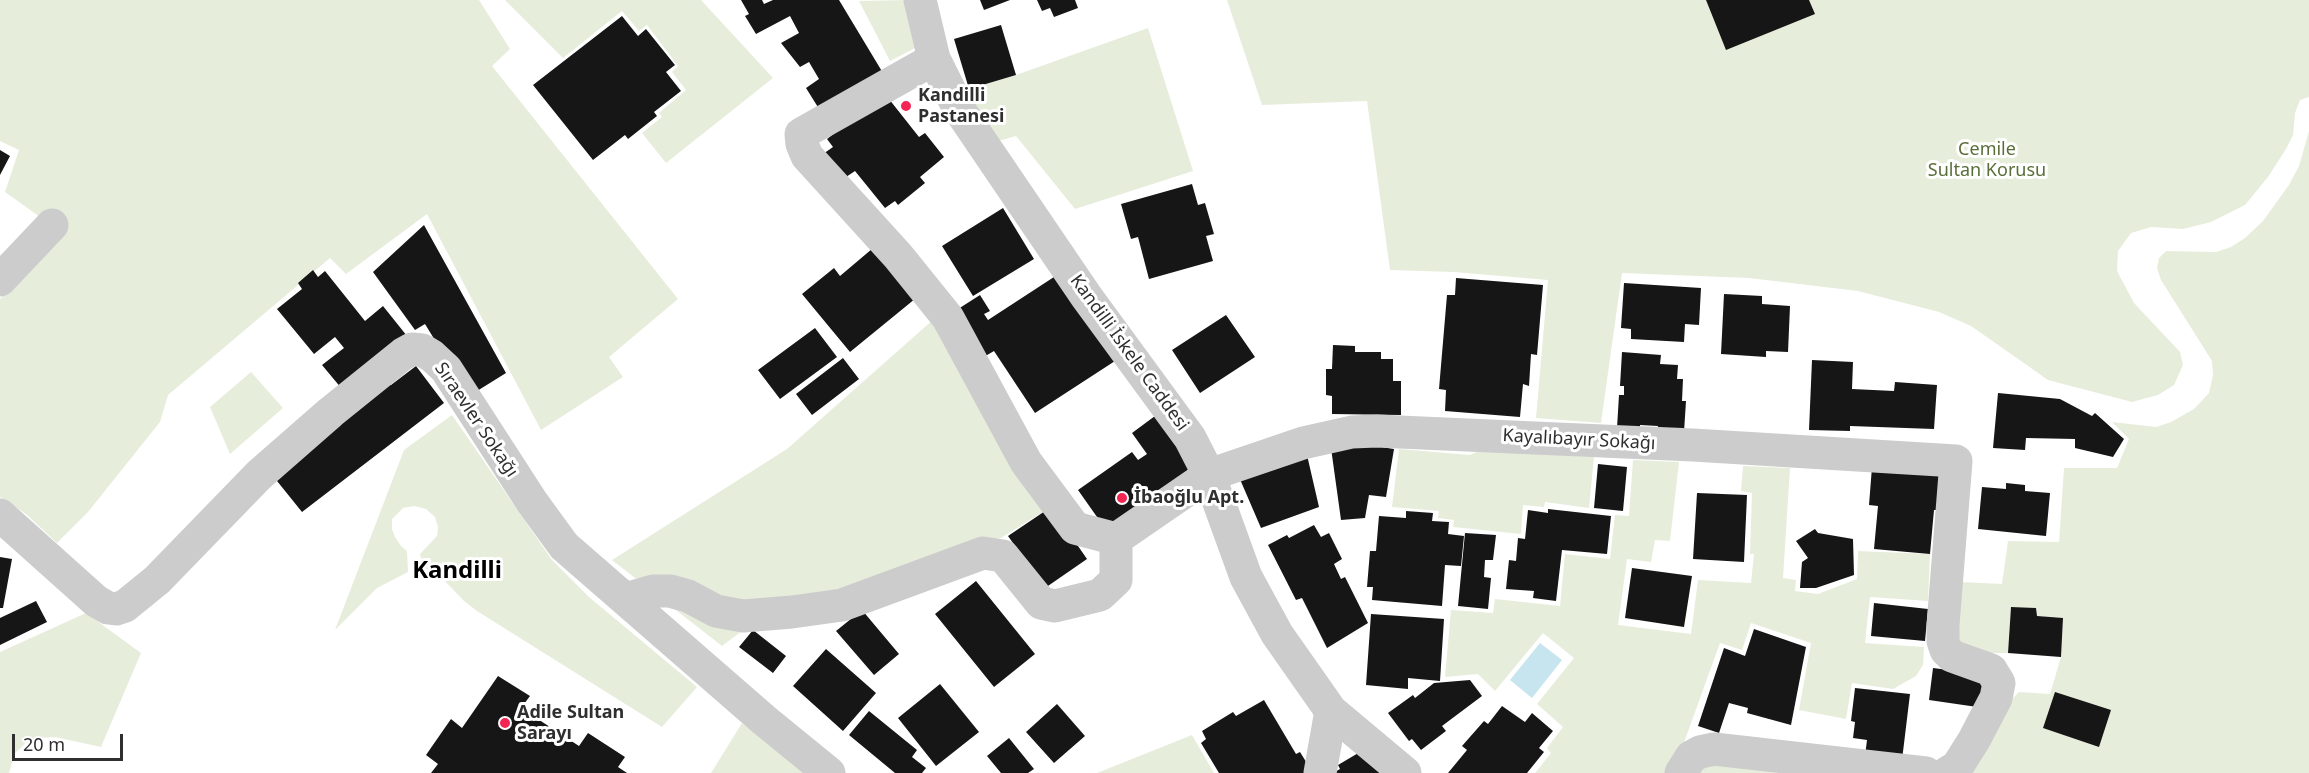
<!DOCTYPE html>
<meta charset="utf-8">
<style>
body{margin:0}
#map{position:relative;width:2309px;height:773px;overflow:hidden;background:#fff;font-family:"Noto Sans",sans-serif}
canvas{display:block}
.scale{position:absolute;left:12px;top:734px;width:111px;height:27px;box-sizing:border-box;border:3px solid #2f2f2f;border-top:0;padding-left:8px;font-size:18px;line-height:21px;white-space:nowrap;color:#2f2f2f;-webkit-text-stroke:4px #fff;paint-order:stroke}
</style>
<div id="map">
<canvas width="2309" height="773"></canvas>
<div class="scale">20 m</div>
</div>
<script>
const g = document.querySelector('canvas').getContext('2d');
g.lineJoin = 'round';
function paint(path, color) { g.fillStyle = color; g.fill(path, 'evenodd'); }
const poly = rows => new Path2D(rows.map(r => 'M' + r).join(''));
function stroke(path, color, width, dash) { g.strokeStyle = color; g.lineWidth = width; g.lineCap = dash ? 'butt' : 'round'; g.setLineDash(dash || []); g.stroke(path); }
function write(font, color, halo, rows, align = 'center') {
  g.font = font + ' "Noto Sans",sans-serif'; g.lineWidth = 6; g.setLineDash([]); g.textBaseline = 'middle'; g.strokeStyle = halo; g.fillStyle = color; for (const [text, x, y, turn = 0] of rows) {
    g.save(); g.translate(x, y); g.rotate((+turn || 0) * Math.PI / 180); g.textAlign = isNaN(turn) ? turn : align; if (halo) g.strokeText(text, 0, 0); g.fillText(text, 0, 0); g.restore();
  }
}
const green = poly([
 [0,0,479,0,510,49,492,66,678,299,609,357,623,377,541,430,427,214,346,274,330,258,168,395,160,422,88,512,57,543,26,514,0,497,0,299,61,232,5,192,19,150,0,141],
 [505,0,701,0,773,78,666,163,642,133,662,117,659,113,686,90,672,72,678,66,647,25,639,31,622,11,563,58],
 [907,0,921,45,890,61,859,1],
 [1227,0,2309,0,2309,97,2300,100,2295,113,2293,135,2286,149,2268,177,2245,205,2211,222,2183,229,2151,227,2131,233,2118,251,2117,271,2134,303,2180,352,2183,365,2174,385,2158,395,2132,402,2048,380,1971,326,1939,312,1858,291,1749,278,1622,273,1601,423,1536,418,1548,280,1454,272,1390,270,1367,101,1262,105],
 [1148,28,1193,171,1075,209,1016,136,991,143,969,89,1016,75],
 [2309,131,2309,773,1968,773,2002,709,2019,692,2050,694,2061,657,2063,619,2037,616,2036,608,2011,607,2008,653,1990,653,1961,643,1956,628,1961,582,2002,584,2008,541,2059,542,2064,468,2117,468,2129,439,2112,422,2156,427,2171,422,2194,409,2209,393,2213,375,2212,361,2161,280,2157,268,2159,258,2166,251,2216,252,2231,247,2245,238,2263,221,2289,185,2299,166],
 [934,319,1051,507,1001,538,963,546,900,573,772,608,722,646,612,560,787,449],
 [251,372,283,408,230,454,210,407],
 [452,415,552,560,589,597,697,687,662,727,477,611,464,601,443,579,433,570,424,568,420,554,437,536,438,527,435,517,426,509,414,506,403,508,392,519,392,529,395,537,401,546,407,551,408,572,377,588,335,630,404,450],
 [1399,449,1470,455,1479,451,1594,457,1589,508,1545,502,1544,507,1523,505,1521,534,1453,527,1454,520,1438,518,1439,511,1392,507],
 [1633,460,1679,462,1670,541,1655,540,1651,562,1627,559,1618,625,1691,634,1698,580,1751,583,1754,554,1750,554,1752,493,1741,491,1743,466,1790,468,1783,578,1796,580,1795,591,1818,594,1857,579,1858,551,1930,554,1928,601,1870,597,1865,643,1924,647,1923,665,1916,676,1893,689,1852,683,1846,719,1799,710,1811,643,1751,623,1742,650,1720,643,1673,773,1535,773,1551,753,1547,748,1563,727,1537,704,1574,658,1543,633,1495,691,1478,674,1445,677,1451,610,1493,613,1495,599,1560,606,1565,554,1610,559,1615,515,1629,516],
 [86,613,141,653,101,747,55,737,38,738,28,741,15,753,9,773,0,773,0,652],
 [742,723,807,773,711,773],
 [1192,735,1214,773,1097,773],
 [1706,760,1848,773,1692,773]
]);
const water = poly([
 [1540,643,1562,660,1532,698,1510,680]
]);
const building = poly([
 [741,0,762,0,764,4,773,0,839,0,886,78,821,112,806,88,819,79,809,62,800,67,781,43,799,33,790,16,756,34,745,16,749,14],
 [980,0,1010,0,984,10],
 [1037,0,1075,0,1078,8,1054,17,1050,8,1042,11],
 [1706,0,1809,0,1815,14,1726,50],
 [622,16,638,36,646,29,675,65,666,72,681,91,654,112,657,116,628,139,625,135,593,160,533,85],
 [1001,25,1016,75,969,89,954,39],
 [885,94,919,137,925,133,944,157,920,177,925,183,898,205,895,201,885,208,855,171,843,179,823,154,833,147,827,139],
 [0,150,10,156,0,175],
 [1192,184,1198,205,1205,203,1214,234,1206,236,1213,261,1149,279,1138,237,1131,239,1121,204],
 [1003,208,1034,259,973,296,942,246],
 [424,225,506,373,469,396,425,324,415,330,373,272],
 [879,243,921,294,850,352,802,294,834,268,840,276],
 [313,270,318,277,325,271,365,321,383,306,407,336,342,389,322,365,344,348,335,337,314,354,277,309,302,289,298,283],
 [1054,277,1115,361,1035,413,994,351,982,358,955,311,980,295,990,311,984,314,988,320],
 [1456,278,1543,285,1537,355,1531,354,1529,386,1523,384,1520,417,1445,411,1446,390,1439,389,1447,295,1455,295],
 [1624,283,1701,288,1699,325,1685,324,1684,342,1631,339,1631,329,1621,328],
 [1724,294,1762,296,1762,304,1790,306,1788,352,1766,351,1766,357,1721,354],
 [1226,315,1255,357,1200,393,1172,350],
 [815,328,837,357,780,399,758,370],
 [1333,345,1355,346,1355,352,1381,352,1381,359,1393,359,1393,381,1401,381,1401,415,1332,414,1332,396,1326,395,1326,369,1332,369],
 [1622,352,1661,355,1660,364,1678,365,1677,379,1683,379,1682,401,1686,401,1684,432,1657,430,1658,426,1640,425,1640,429,1617,428,1619,395,1624,395,1624,386,1620,386],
 [843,358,859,379,812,415,796,394],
 [1812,360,1853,362,1852,389,1894,391,1895,382,1937,385,1934,429,1850,426,1850,431,1809,430],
 [416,366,444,403,302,512,273,476,388,381,391,385],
 [1998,393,2060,399,2092,416,2095,413,2124,439,2113,457,2075,448,2075,439,2026,438,2025,450,1993,448],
 [1159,413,1200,471,1109,534,1078,490,1132,452,1138,460,1147,454,1132,433],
 [1375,446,1394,449,1386,497,1369,495,1365,518,1341,520,1331,448],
 [1307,455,1319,507,1261,528,1239,477],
 [1598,464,1627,467,1623,511,1594,508],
 [1872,467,1944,468,1941,510,1934,510,1930,554,1874,549,1878,506,1869,505],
 [2006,483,2025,485,2025,491,2050,493,2046,536,1978,529,1982,487,2006,489],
 [1697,493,1747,495,1744,562,1693,559],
 [1051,507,1087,559,1045,588,1008,536],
 [1548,509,1611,516,1607,554,1562,550,1556,601,1533,598,1534,591,1506,589,1509,560,1516,561,1518,538,1525,539,1528,510,1548,513],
 [1406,511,1433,513,1432,521,1449,522,1448,534,1464,536,1461,566,1445,565,1442,606,1372,600,1373,587,1367,587,1370,551,1376,551,1379,516,1406,518],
 [1314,525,1321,537,1329,533,1342,559,1334,564,1341,579,1345,577,1368,623,1327,648,1302,598,1296,600,1268,545,1287,535,1289,538],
 [1815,529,1818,533,1853,539,1854,575,1816,588,1800,588,1802,562,1808,558,1796,541],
 [1465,533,1496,535,1493,560,1485,560,1484,577,1491,578,1488,609,1458,606],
 [0,557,12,559,3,608,0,608],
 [1632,568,1692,576,1684,627,1625,618],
 [976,581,1035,654,994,687,935,614],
 [36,601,47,622,0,645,0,618],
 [1874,603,1928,609,1925,641,1871,636],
 [2011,607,2036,608,2037,616,2063,618,2061,657,2008,653],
 [862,610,899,654,874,675,836,631],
 [1371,614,1444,619,1440,681,1408,678,1408,689,1366,685],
 [1754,629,1806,647,1791,725,1747,713,1748,708,1729,703,1719,733,1698,726,1724,648,1745,656],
 [753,630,786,656,773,673,739,647],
 [826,649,876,693,843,731,793,686],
 [1933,668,1988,675,1984,708,1929,700],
 [498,676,530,696,521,708,579,746,588,733,625,757,618,767,627,773,431,773,438,764,426,755,451,719,462,728],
 [1470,680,1482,696,1442,726,1446,731,1421,750,1412,739,1409,741,1388,713,1413,695,1415,698,1434,683],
 [940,684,979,732,936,766,898,718],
 [1855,688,1910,694,1902,760,1865,756,1867,740,1853,738,1855,722,1851,721],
 [2055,692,2111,710,2099,747,2043,728],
 [1264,700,1296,754,1300,752,1313,773,1219,773,1201,743,1206,739,1202,731,1233,712,1236,716],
 [1057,704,1085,736,1054,763,1026,732],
 [1502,706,1525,722,1532,713,1553,731,1539,748,1544,752,1527,773,1448,773,1467,750,1462,746,1484,721,1488,724],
 [869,711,917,750,912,757,926,768,922,773,895,773,849,735],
 [1009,738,1034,769,1028,773,1001,773,987,756],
 [1365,749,1380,773,1333,773,1340,769,1338,765]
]);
const minor = poly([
 [934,59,801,134,802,144,807,156,898,256,948,318,1026,462,1075,528,1116,539,1209,475,1303,443,1352,432,1377,431,1693,445,1956,461,1943,625,1943,641,1946,650,1952,656,1991,670,1999,683,1996,698,1974,740,1957,767,1947,773],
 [0,280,52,225],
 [0,515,96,601,108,608,116,609,125,606,157,580,259,475,331,412,403,354,412,349,422,350,432,356,446,369,532,502,564,546,764,720,829,773],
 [625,599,653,591,670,591,688,596,716,611,743,616,792,612,842,605,983,553,1003,556,1041,603,1055,606,1100,595,1116,580,1116,539],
 [1320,773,1331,711],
 [1681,773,1691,757,1700,752,1714,749,1926,773]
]);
const tertiary = poly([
 [920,0,934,59,959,109,1086,296,1190,438,1209,475,1246,577,1277,634,1331,711,1405,773]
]);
const markers = [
 [906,106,6,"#f22553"],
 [1122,498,6,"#f22553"],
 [505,723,6,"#f22553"]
];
const poiNames = [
 ["Kandilli",918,96],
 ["Pastanesi",918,117],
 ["İbaoğlu Apt.",1134,498],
 ["Adile Sultan",517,713],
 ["Sarayı",517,734]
];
const parkNames = [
 ["Cemile",1987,150],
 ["Sultan Korusu",1987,171]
];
const streetNames = [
 ["Kandilli İskele Caddesi",1129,353,54],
 ["Sıraevler Sokağı",476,420,56],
 ["Kayalıbayır Sokağı",1579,440,3]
];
const districtNames = [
 ["Kandilli",457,571]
];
paint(green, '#e7eddb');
paint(water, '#c6e5ee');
paint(building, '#161616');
stroke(minor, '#ccc', 33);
stroke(tertiary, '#ccc', 33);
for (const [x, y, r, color] of markers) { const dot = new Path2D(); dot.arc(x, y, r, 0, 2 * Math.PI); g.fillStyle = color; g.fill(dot); stroke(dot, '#fff', 2); }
write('bold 18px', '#2f2f2f', '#fff', poiNames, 'left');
write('18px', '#596e39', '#fff', parkNames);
write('18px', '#2f2f2f', '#fff', streetNames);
write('bold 24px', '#000', '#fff', districtNames);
</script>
